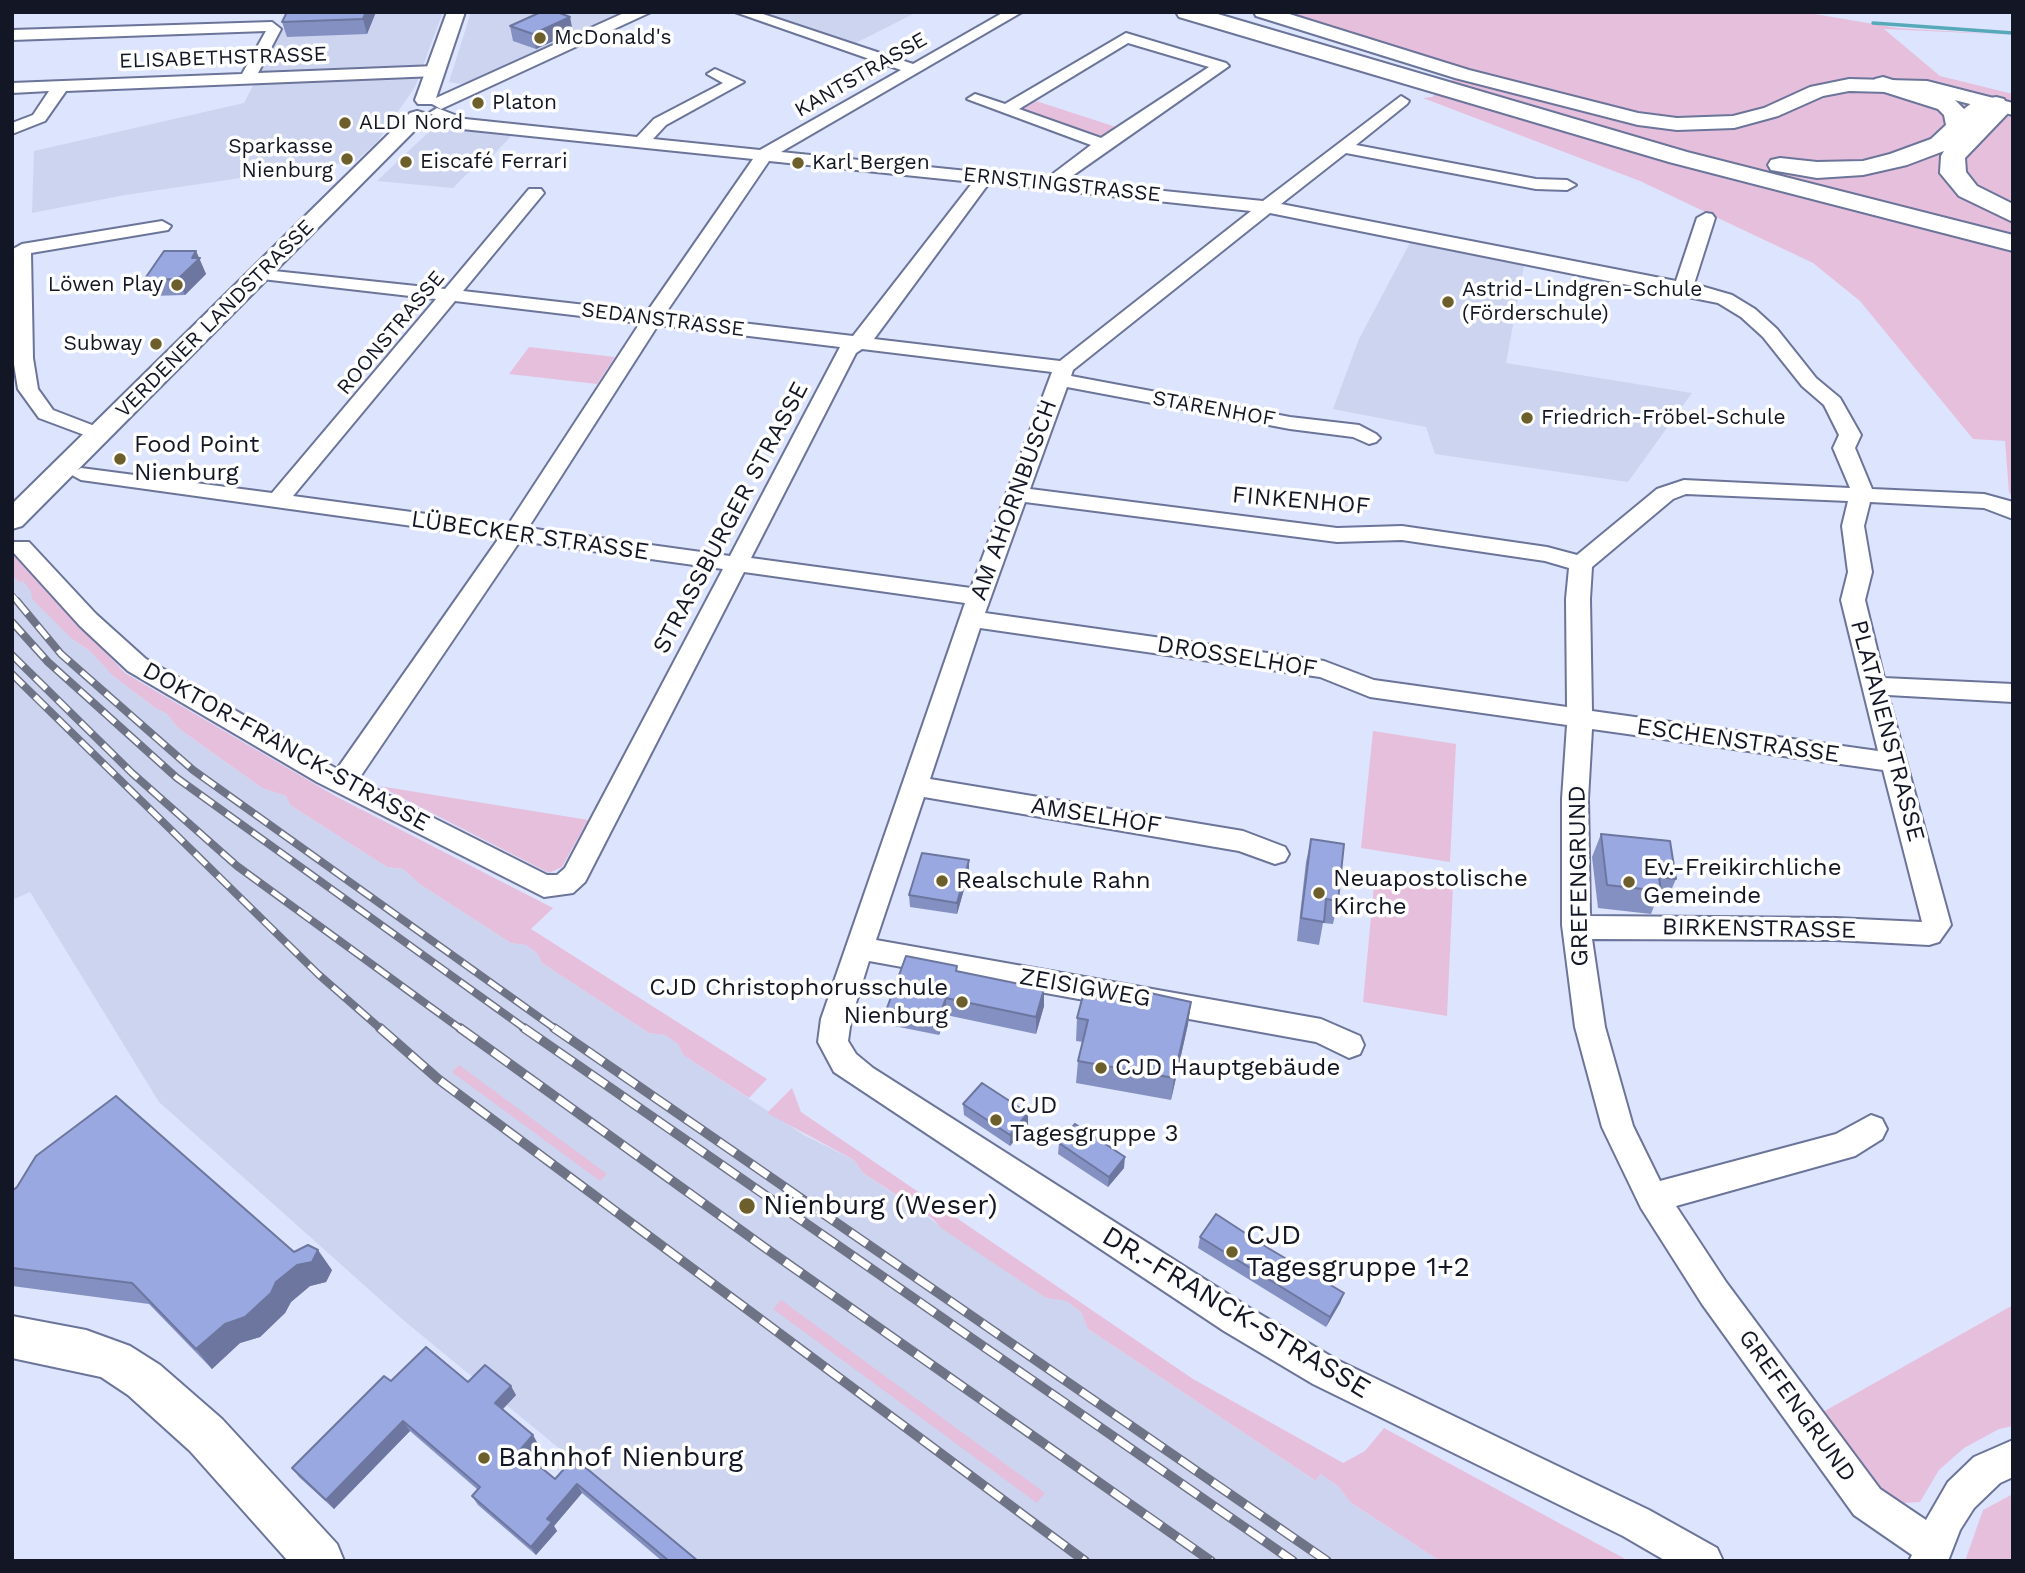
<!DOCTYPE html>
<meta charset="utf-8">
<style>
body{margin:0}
#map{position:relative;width:2025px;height:1573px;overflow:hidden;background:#dde4fd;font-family:"Work Sans",sans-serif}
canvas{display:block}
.frame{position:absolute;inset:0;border:14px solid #131624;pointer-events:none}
</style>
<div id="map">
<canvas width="2025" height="1573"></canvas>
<div class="frame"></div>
</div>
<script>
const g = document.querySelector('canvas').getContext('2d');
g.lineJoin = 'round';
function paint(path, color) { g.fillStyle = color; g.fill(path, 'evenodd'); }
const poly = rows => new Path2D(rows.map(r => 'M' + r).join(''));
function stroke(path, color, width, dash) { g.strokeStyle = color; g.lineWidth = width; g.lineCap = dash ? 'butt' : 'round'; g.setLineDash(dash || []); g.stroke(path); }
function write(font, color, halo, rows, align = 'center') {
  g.font = font + ' "Work Sans",sans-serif'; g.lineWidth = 7; g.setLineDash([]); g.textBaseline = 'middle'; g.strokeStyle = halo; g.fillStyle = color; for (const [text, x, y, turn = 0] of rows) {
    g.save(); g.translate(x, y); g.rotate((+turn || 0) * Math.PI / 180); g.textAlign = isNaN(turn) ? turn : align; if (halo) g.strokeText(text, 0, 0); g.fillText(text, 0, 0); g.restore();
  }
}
const built = poly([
 [292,12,443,12,415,87,377,142,356,161,125,195,32,213,34,151,244,103],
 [471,12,628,12,467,85,449,82],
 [750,12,917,12,852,45],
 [435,126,513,134,481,168,474,167,453,188,377,181],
 [1411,241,1524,266,1506,363,1692,393,1628,482,1435,454,1426,427,1333,409,1359,339],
 [12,575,19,582,23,580,72,639,90,651,112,675,154,707,167,714,178,728,262,788,286,796,290,805,387,867,403,869,421,885,511,943,526,945,537,953,542,963,649,1033,665,1035,678,1044,683,1055,804,1135,854,1160,863,1173,1046,1298,1066,1301,1081,1312,1088,1329,1316,1481,1320,1474,1338,1486,1350,1502,1440,1561,696,1561,402,1319,159,1102,30,892,12,900]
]);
const green = poly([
 [1274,12,1803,12,1897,28,2013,35,1884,29,1940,76,2013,94,2013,498,2009,492,2005,441,1973,439,1860,301,1813,263,1640,181,1423,98,1432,97,1464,70],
 [1036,101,1116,127,1101,136,1021,110],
 [529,347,615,357,597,384,509,374],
 [12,554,125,673,337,797,553,908,531,929,767,1079,749,1098,683,1055,678,1044,665,1035,649,1033,542,963,537,953,526,945,511,943,421,885,403,869,387,867,290,805,286,796,262,788,178,728,167,714,154,707,112,675,90,651,72,639,32,599,31,591,23,581,19,582,12,575],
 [1373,731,1456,744,1450,862,1361,848],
 [379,786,588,820,562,867,549,873],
 [1375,875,1453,887,1447,1016,1363,1002],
 [459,1065,607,1174,600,1181,452,1072],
 [792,1088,801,1112,1193,1379,1343,1463,1365,1451,1384,1428,1629,1561,1440,1561,1350,1502,1338,1486,1320,1474,1316,1481,1088,1329,1081,1312,1066,1301,1046,1298,941,1228,933,1219,863,1173,854,1160,767,1113],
 [781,1300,1045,1493,1037,1503,773,1309],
 [2013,1305,2013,1426,1999,1429,1964,1448,1939,1470,1920,1502,1904,1503,1881,1491,1823,1412],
 [2013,1494,2013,1561,1965,1561,1983,1510]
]);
const stream = poly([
 [1873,23,2013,33]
]);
const minor = poly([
 [735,12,757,12,913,64,1004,12,1022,12,781,152,1046,179,1091,145,967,99,975,94,1005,104,1126,33,1226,63,1229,66,1065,181,1263,201,1401,96,1409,101,1407,104,1356,145,1536,179,1567,180,1576,185,1567,190,1536,189,1346,153,1281,204,1676,281,1697,218,1706,213,1712,214,1715,218,1694,284,1732,295,1755,309,1777,329,1816,378,1840,398,1861,435,1855,448,1872,489,1984,494,2013,502,2013,519,1984,508,1870,502,1864,526,1872,572,1865,600,1884,678,2013,684,2013,702,1888,695,1951,925,1939,942,1929,945,1835,940,1592,939,1605,1027,1633,1126,1660,1181,1836,1134,1871,1115,1882,1119,1887,1129,1882,1139,1855,1156,1676,1206,1726,1282,1880,1489,1926,1520,1948,1482,1974,1457,2013,1440,2013,1477,2000,1483,1974,1508,1960,1530,1948,1561,1909,1561,1912,1555,1854,1515,1702,1304,1641,1208,1602,1127,1575,1027,1562,925,1562,799,1567,725,1370,697,1320,677,980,628,930,779,1243,831,1285,847,1289,854,1285,861,1275,864,1239,851,924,797,876,940,1321,1019,1360,1036,1364,1045,1360,1054,1349,1058,1316,1042,869,961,851,1019,848,1041,856,1054,873,1068,1248,1307,1337,1360,1649,1510,1717,1548,1723,1561,1666,1561,1623,1536,1313,1384,1224,1331,834,1072,818,1042,821,1019,965,603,744,572,585,882,573,893,544,897,317,782,128,671,80,626,13,552,13,542,29,542,96,614,146,659,337,769,499,538,81,480,70,474,81,468,272,493,436,299,262,279,253,273,255,269,445,289,529,189,541,189,544,193,463,291,647,312,753,159,462,129,429,113,437,108,465,119,637,137,654,119,723,83,707,74,715,69,744,82,666,125,653,139,760,150,901,70,735,12],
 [1128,43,1209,67,1101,138,1019,109,1128,43],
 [769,161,973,182,853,336,665,314,769,161],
 [989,183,1251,211,1060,361,874,339,989,183],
 [1270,213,1718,303,1741,317,1763,337,1802,386,1824,405,1839,435,1833,448,1850,488,1684,480,1657,489,1577,555,1547,547,1402,526,1337,528,1030,489,1067,387,1290,429,1353,437,1369,444,1376,442,1380,438,1376,434,1359,425,1290,417,1071,376,1073,370,1270,213],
 [455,301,640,323,508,525,293,496,455,301],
 [658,325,840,347,730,556,528,528,658,325],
 [862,349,1052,372,971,588,751,558,856,353,862,349],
 [1686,494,1848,501,1842,526,1848,572,1841,600,1878,751,1592,711,1590,599,1592,567,1673,499,1686,494],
 [1025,502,1337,542,1402,540,1545,561,1569,568,1566,599,1567,707,1374,680,1324,661,985,613,1025,502],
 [520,541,723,569,565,868,557,875,547,875,358,780,520,541],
 [1592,729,1883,770,1922,922,1835,918,1590,916,1588,799,1592,729],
 [272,22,281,29,258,73,436,66,444,71,436,76,66,91,45,121,12,134,12,123,33,115,49,91,12,93,12,83,242,74,266,31,12,40,12,30,272,22],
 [162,221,171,226,168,230,31,253,33,358,38,389,53,410,105,430,109,434,98,440,39,418,18,389,13,358,13,249,22,244,162,221]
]);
const major = poly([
 [447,12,465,12,436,98,626,12,651,12,441,109,432,104,418,104,415,100,447,12],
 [1254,12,1283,12,1469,70,1638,113,1677,118,1733,116,1764,108,1810,87,1849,79,1927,81,2013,103,2013,115,1927,93,1849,91,1823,96,1778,116,1734,128,1677,130,1638,125,1455,78,1256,16,1254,12],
 [417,111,424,113,427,117,424,121,22,526,12,529,12,504,410,113,417,111],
 [12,1316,86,1330,130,1346,160,1365,222,1419,337,1544,344,1561,288,1561,190,1451,128,1395,101,1377,12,1358,12,1316]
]);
const highway = poly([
 [1176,12,1211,12,1687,152,2013,235,2013,251,1669,162,1179,17,1176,12],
 [1883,77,1954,99,1964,109,1973,102,1996,97,2004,99,2010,111,1965,158,1966,172,1977,186,2013,204,2013,222,1959,196,1940,173,1941,156,1944,151,1907,165,1863,175,1817,178,1771,170,1768,165,1771,160,1780,158,1817,162,1863,161,1890,154,1931,139,1946,125,1944,115,1938,109,1875,89,1871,84,1875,79,1883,77]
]);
const railFar2 = poly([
 [12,595,18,602]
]);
const railFar1 = poly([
 [17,601,61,654,193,770,557,1030],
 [12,622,48,662,177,778,527,1030],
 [12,655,132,773,237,866,462,1030],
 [12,674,318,974,382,1030]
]);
const rail = poly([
 [380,1028,438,1079,1085,1561],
 [460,1028,764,1247,1211,1561],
 [524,1028,1293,1561],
 [554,1028,1327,1561]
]);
const wall = poly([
 [376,12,367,34,287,37,282,22],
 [510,26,573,32,536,49,513,41],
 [196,251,206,274,185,295,151,296,144,280],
 [1601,834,1676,879,1666,902,1656,901,1651,914,1598,908,1592,857],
 [1311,839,1338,901,1333,924,1323,923,1319,945,1297,941,1306,862],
 [969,860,969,872,957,914,910,907,909,895],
 [957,966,957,971,1044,1006,1036,1034,946,1015,939,1035,889,1025,887,1008],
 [1148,1001,1191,1002,1188,1024,1171,1100,1076,1083,1078,1061,1083,1042,1076,1041,1077,1018],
 [963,1104,1028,1124,1010,1146,964,1115],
 [1059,1143,1124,1168,1108,1187,1058,1154],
 [12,1191,332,1270,326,1282,310,1286,291,1302,285,1313,260,1337,240,1343,212,1369,149,1304,12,1286],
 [1200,1237,1268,1248,1344,1293,1340,1303,1326,1327,1198,1248],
 [391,1381,516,1395,503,1409,538,1444,528,1456,555,1479,574,1458,698,1561,662,1561,582,1493,554,1526,557,1531,536,1555,478,1505,472,1496,478,1490,410,1431,334,1509,299,1477,292,1468]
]);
const shadedWall = poly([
 [366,12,376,12,367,34,363,19],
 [570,17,573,32,536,49,533,34],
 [196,251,206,274,185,295,178,279],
 [969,860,969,872,957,914,957,903],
 [1044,989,1044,1006,1036,1034,1036,1017],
 [946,998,946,1015,939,1035,938,1019],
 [1191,1002,1188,1024,1171,1100,1174,1078],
 [1028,1113,1028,1124,1010,1146,1010,1135],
 [1125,1157,1124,1168,1108,1187,1109,1177],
 [318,1250,332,1270,326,1282,310,1286,291,1302,285,1313,260,1337,240,1343,212,1369,196,1349,225,1324,276,1282],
 [1344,1293,1340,1303,1326,1327,1330,1317],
 [511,1386,516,1395,500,1412,495,1403],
 [403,1421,410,1431,334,1509,326,1500],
 [533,1435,538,1444,525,1459,520,1450],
 [577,1484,582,1493,554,1526,557,1531,536,1555,531,1547,547,1519]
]);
const building = poly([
 [287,12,366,12,363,19,282,22,287,12],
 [541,12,557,12,570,17,533,34,510,26,541,12],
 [164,251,196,251,192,258,200,258,178,279,144,280,164,251],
 [1601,834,1670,841,1676,879,1659,877,1661,891,1607,885,1601,834],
 [1311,839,1344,844,1338,901,1326,899,1324,922,1301,918,1311,839],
 [922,853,969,860,957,903,909,895,922,853],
 [906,956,957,966,956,971,1044,989,1036,1017,946,998,938,1019,887,1008,906,956],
 [1085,988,1148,1001,1150,993,1191,1002,1174,1078,1078,1061,1088,1020,1077,1018,1085,988],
 [982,1083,1028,1113,1010,1135,963,1104,982,1083],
 [116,1096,294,1252,308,1245,318,1250,312,1262,297,1265,276,1282,271,1293,245,1317,225,1324,196,1349,132,1283,12,1268,12,1191,17,1187,36,1156,116,1096],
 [1075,1124,1125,1157,1109,1177,1059,1143,1075,1124],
 [1216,1214,1268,1248,1344,1293,1330,1317,1200,1237,1216,1214],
 [426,1347,468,1382,485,1365,511,1386,495,1403,533,1435,520,1450,555,1479,574,1458,698,1561,669,1561,577,1484,547,1519,552,1522,531,1547,472,1496,480,1487,403,1421,326,1500,292,1468,384,1376,391,1381,426,1347]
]);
const markers = [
 [540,38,7,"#6d5f2c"],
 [478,103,7,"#6d5f2c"],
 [345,123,7,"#6d5f2c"],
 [347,159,7,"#6d5f2c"],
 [406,162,7,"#6d5f2c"],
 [798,163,7,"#6d5f2c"],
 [177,285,7,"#6d5f2c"],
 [1448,302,7,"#6d5f2c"],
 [156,344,7,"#6d5f2c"],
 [1527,418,7,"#6d5f2c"],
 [120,459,7,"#6d5f2c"],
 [942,881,7,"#6d5f2c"],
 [1629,882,7,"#6d5f2c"],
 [1319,893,7,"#6d5f2c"],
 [962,1002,7,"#6d5f2c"],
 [1101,1068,7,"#6d5f2c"],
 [996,1120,7,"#6d5f2c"],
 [747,1206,9,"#6d5f2c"],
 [1232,1252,7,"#6d5f2c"],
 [484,1458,7,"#6d5f2c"]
];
const farPoinames = [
 ["McDonald's",554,38],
 ["Platon",492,103],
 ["ALDI Nord",359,123],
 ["Sparkasse",333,147,"right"],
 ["Nienburg",333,171,"right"],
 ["Eiscafé Ferrari",420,162],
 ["Karl Bergen",812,163],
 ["Löwen Play",163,285,"right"],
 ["Astrid-Lindgren-Schule",1462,290],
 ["(Förderschule)",1462,314],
 ["Subway",142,344,"right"],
 ["Friedrich-Fröbel-Schule",1541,418]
];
const farStreetnames = [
 ["ELISABETHSTRASSE",223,58,-2],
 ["KANTSTRASSE",861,75,-30],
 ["ERNSTINGSTRASSE",1062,185,6],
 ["VERDENER LANDSTRASSE",215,319,-45],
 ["SEDANSTRASSE",663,320,7],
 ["ROONSTRASSE",391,333,-50],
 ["STARENHOF",1214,409,10]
];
const poiNames = [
 ["Food Point",134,445],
 ["Nienburg",134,473],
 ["Ev.-Freikirchliche",1643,868],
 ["Gemeinde",1643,896],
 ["Neuapostolische",1333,879],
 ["Kirche",1333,907],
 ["Realschule Rahn",956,881],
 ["CJD Christophorusschule",948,988,"right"],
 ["Nienburg",948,1016,"right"],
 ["CJD Hauptgebäude",1115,1068],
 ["CJD",1010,1106],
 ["Tagesgruppe 3",1010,1134]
];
const streetNames = [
 ["AM AHORNBUSCH",1014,500,-70],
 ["FINKENHOF",1301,501,5],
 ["STRASSBURGER STRASSE",731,518,-62],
 ["LÜBECKER STRASSE",530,536,8],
 ["DROSSELHOF",1237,657,9],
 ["PLATANENSTRASSE",1887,731,75],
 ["ESCHENSTRASSE",1738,741,8],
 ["DOKTOR-FRANCK-STRASSE",286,747,29],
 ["AMSELHOF",1096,816,9],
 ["GREFENGRUND",1579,876,-91],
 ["BIRKENSTRASSE",1759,929,1],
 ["ZEISIGWEG",1085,988,10],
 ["GREFENGRUND",1797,1406,54]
];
const nearPoinames = [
 ["Nienburg (Weser)",763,1206],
 ["CJD",1246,1236],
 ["Tagesgruppe 1+2",1246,1268],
 ["Bahnhof Nienburg",498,1458]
];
const nearStreetnames = [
 ["DR.-FRANCK-STRASSE",1236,1313,31]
];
paint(built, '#ccd4f0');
paint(green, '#e6bfdd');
stroke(stream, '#57a9ba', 3.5);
stroke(minor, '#6b7499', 4);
stroke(major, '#6b7499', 4);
stroke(highway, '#6b7499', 4);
paint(minor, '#fff');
paint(major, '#fff');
paint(highway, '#fff');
stroke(railFar2, '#6f7386', 6);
stroke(railFar1, '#6f7386', 8);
stroke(rail, '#6f7386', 10);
stroke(railFar2, '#fff', 4.5, [12]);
stroke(railFar1, '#fff', 5, [16]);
stroke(rail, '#fff', 7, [20]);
paint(wall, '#8490c2');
paint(shadedWall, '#6c769e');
paint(building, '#9aa8e1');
stroke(building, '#6c769e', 2);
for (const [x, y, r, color] of markers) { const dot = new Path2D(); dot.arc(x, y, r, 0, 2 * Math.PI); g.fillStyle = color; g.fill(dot); stroke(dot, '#fff', 2.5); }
write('21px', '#131624', '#fff', farPoinames, 'left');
write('21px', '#131624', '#fff', farStreetnames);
write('24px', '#131624', '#fff', poiNames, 'left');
write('24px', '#131624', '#fff', streetNames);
write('28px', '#131624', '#fff', nearPoinames, 'left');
write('28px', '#131624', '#fff', nearStreetnames);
</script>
